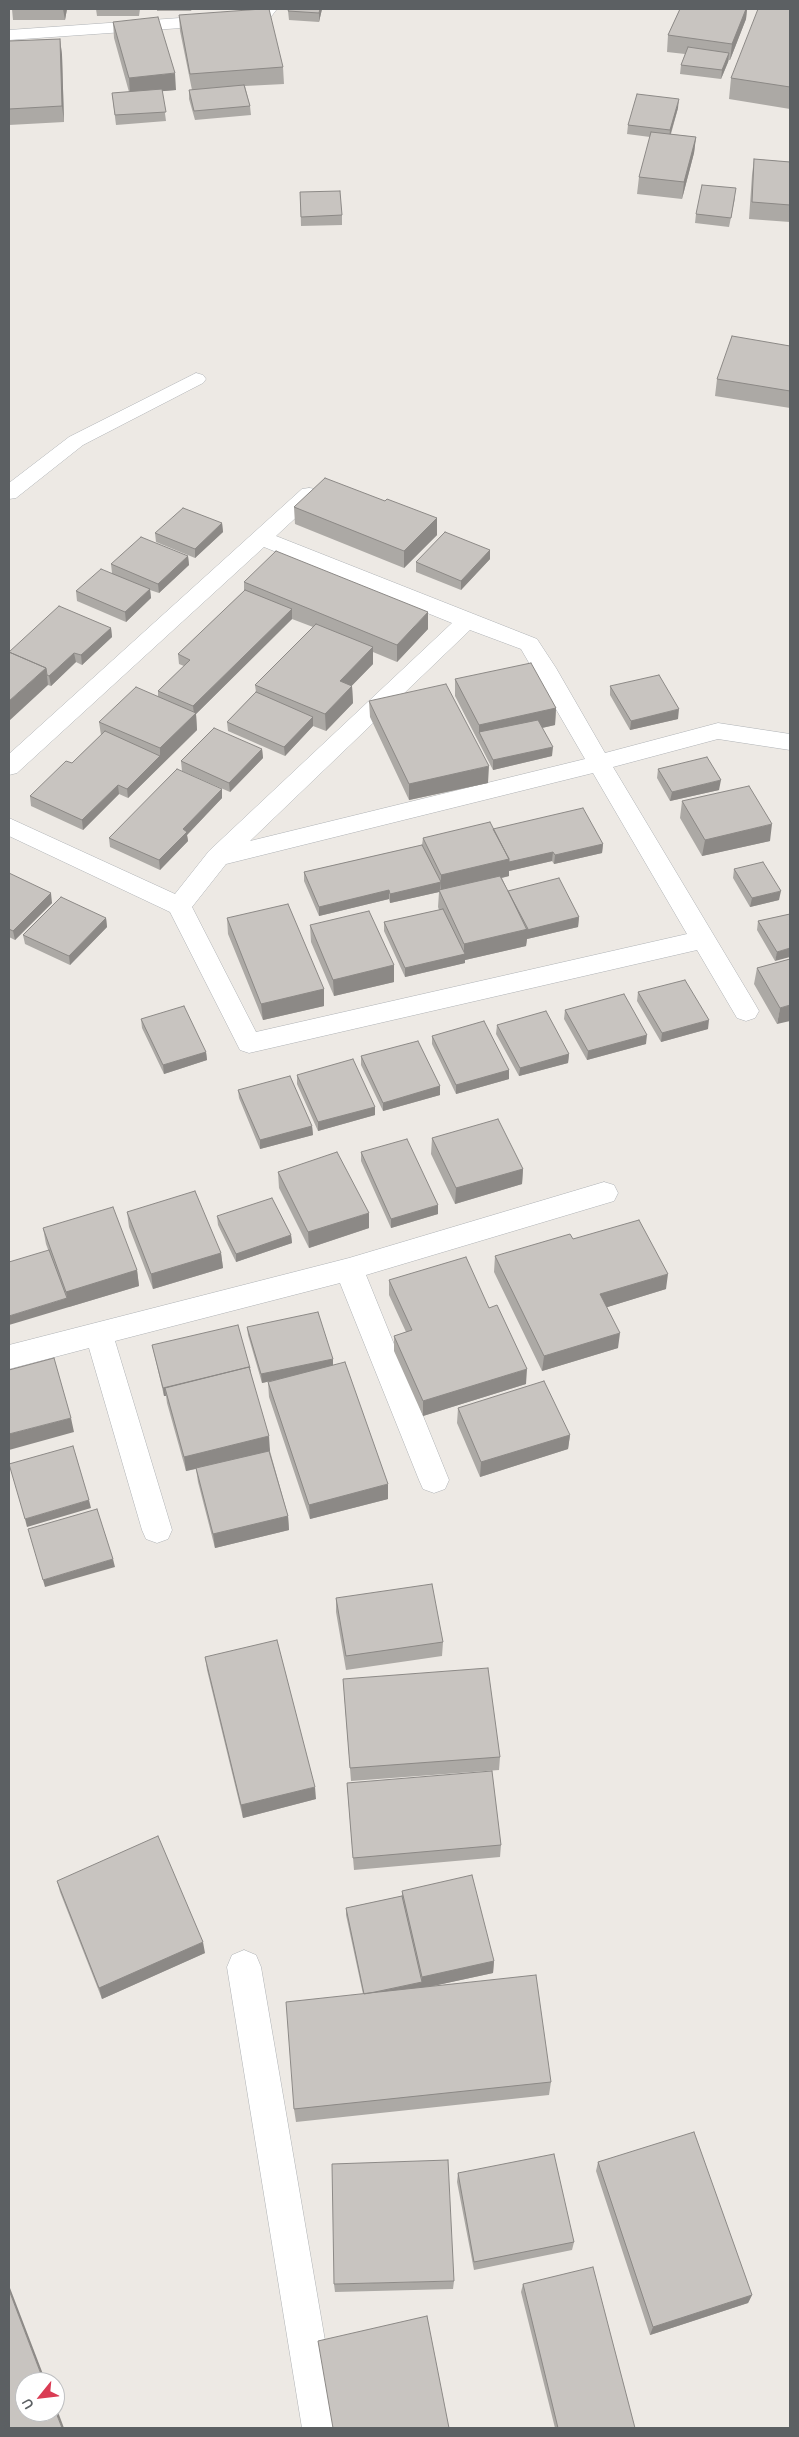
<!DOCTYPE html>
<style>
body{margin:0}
#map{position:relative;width:799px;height:2437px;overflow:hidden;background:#ede9e4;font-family:Quicksand,sans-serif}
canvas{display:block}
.frame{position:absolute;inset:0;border:10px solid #5c6063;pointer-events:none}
.north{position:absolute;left:15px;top:2372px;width:50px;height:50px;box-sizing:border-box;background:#fff;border:1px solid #bebfc1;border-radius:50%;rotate:241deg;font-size:14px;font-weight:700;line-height:20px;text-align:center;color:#5c6063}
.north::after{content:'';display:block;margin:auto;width:18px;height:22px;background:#da3c54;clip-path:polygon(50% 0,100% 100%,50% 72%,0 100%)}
</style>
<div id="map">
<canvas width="799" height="2437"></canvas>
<div class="frame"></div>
<div class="north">U</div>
</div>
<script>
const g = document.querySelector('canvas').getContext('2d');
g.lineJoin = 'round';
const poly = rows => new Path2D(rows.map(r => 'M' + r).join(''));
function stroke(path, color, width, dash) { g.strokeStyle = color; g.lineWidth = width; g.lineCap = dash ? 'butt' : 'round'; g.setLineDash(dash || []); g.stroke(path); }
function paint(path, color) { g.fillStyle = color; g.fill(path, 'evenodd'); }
const street = poly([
 [260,9,277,9,270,18,253,23,9,40,9,30,251,13,260,9],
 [196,373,203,375,206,379,203,383,83,445,16,498,9,499,9,483,69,437,196,373],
 [309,488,316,489,320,494,316,499,276,536,537,639,556,668,605,753,718,723,790,734,790,750,718,739,613,767,755,1004,759,1011,755,1018,746,1021,737,1018,697,950,249,1053,240,1050,170,912,9,836,9,818,175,894,209,851,452,623,264,547,17,773,9,775,9,754,302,489,309,488],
 [470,630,521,649,585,759,250,841,470,630],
 [593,773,687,934,256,1032,192,907,226,864,593,773],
 [604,1182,614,1185,618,1193,614,1201,366,1275,449,1480,445,1489,434,1493,423,1489,419,1480,340,1283,115,1341,172,1530,168,1539,157,1543,146,1539,142,1530,89,1348,9,1369,9,1345,349,1258,604,1182],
 [244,1950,256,1955,261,1967,340,2428,302,2428,227,1967,232,1955,244,1950]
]);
const wall = poly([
 [12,9,67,9,65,20,13,20],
 [96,9,140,9,139,16,97,16],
 [157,9,192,9,191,11,157,11],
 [289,9,322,9,319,22,289,20,288,11],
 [680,9,747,9,746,19,730,60,729,60,721,79,680,74,681,65,685,54,667,52,668,35],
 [790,9,790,109,729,99,731,78],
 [179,15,283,67,284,84,245,86,250,106,251,115,195,120,189,99,189,90,192,90,180,31],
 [113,22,176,90,162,91,166,121,116,125,112,93,129,92,114,38],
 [60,39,62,55,64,122,9,125,9,41],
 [678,108,671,134,696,137,694,153,682,199,637,194,639,177,650,137,627,134,628,125],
 [754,159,790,162,790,222,749,219,752,175],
 [300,192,342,215,342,225,301,226],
 [735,198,729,227,695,223,696,214],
 [790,346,790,408,715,396,717,379],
 [294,507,437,535,404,568,295,524],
 [222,523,223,532,195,558,156,542,155,533],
 [490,550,490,559,461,590,416,572,416,562],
 [188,556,189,565,159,593,150,590,151,598,126,622,77,601,76,591,112,573,111,564],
 [244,582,428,629,397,662,373,652,373,664,351,686,352,686,353,703,326,731,313,726,285,756,228,731,227,722,256,692,255,685,313,627,292,619,196,714,197,730,128,798,119,794,83,830,31,806,30,796,72,763,101,735,99,722,158,696,158,691,184,666,179,664,178,654,244,591],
 [111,628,112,637,82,665,76,662,51,686,48,685,9,652],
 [455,679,556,708,555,725,542,728,552,756,493,770,455,696],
 [610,686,678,719,630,730,610,695],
 [369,701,488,783,409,800,370,717],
 [262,749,263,758,230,792,182,771,181,761],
 [658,769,719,790,670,801,657,778],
 [222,789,222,798,187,835,188,841,160,870,110,847,109,838],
 [682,801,770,841,702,856,680,818],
 [493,829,603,844,602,853,554,864,552,861,509,871,509,876,502,878,508,891,579,917,578,927,527,939,526,946,465,960,465,963,405,977,384,931,384,922,439,910,438,907,439,892,390,903,389,899,319,916,304,881,304,872,422,845,423,838],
 [734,869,779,900,750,907,733,878],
 [9,873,52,903,15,940,9,937],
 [790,914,775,961,757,930,758,921],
 [106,918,107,927,70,965,25,944,23,935],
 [227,918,324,989,324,1006,263,1020,228,934],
 [310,925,394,965,394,982,334,996,311,942],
 [790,959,777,1024,754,984,757,968],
 [638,992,708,1029,661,1042,637,1001],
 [565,1010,646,1044,587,1060,564,1019],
 [141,1019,206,1052,207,1060,164,1074,142,1028],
 [497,1025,569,1054,568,1063,519,1076,496,1034],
 [432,1036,509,1070,509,1079,456,1094,432,1044],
 [361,1056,440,1086,440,1095,383,1111,361,1065],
 [297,1075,375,1107,375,1115,318,1131,297,1084],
 [238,1090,312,1126,313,1135,260,1149,239,1098],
 [432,1138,523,1169,522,1184,455,1204,431,1154],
 [361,1152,438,1214,391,1228,361,1161],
 [278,1172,369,1228,309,1248,279,1188],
 [127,1212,221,1253,223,1268,153,1289,129,1227],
 [217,1216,291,1235,292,1243,236,1262,218,1225],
 [43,1228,137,1270,139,1286,69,1307,46,1244],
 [573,1239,666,1289,607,1307,618,1348,542,1371,494,1272,495,1256],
 [389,1280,526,1384,423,1416,394,1351,394,1336,406,1332,389,1295],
 [247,1327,333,1359,333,1365,388,1499,310,1519,269,1397,268,1382,292,1376,262,1383,248,1335],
 [152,1345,250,1368,251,1374,270,1451,288,1516,289,1530,215,1548,198,1482,196,1469,186,1471,167,1403,166,1396,164,1396,154,1353],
 [458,1408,570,1435,568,1449,480,1477,457,1423],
 [336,1598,443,1642,442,1656,346,1670,336,1612],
 [205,1657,316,1799,243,1818,207,1670],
 [343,1679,500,1757,499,1770,351,1781],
 [347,1783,501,1845,500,1857,354,1870],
 [57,1881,205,1953,102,1999,60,1892],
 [402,1891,494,1961,493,1973,428,1987,551,2082,549,2095,296,2122,294,2109,363,1994,346,1915,346,1908,402,1896],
 [598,2162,752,2295,748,2303,650,2335,596,2171],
 [458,2173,574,2242,572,2250,474,2270,457,2182],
 [454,2281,453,2289,335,2292,334,2284],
 [523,2284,635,2428,555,2428,521,2292]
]);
const shadedWall = poly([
 [63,9,67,9,65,20],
 [320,9,322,9,319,22,319,13],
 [746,9,747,9,746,19,730,60,732,44],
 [60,39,62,55,64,122,62,106],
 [729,53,728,62,721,79,722,70],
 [175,73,176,90,130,94,129,78],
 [679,99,678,108,669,139,670,130],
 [696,137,694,153,682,199,684,182],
 [437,518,437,535,404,568,404,551],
 [222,523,223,532,195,558,195,549],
 [490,550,490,559,461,590,461,581],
 [188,556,189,565,159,593,158,584],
 [150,589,151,598,126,622,125,612],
 [292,609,292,619,196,714,197,730,128,798,127,789,160,756,160,748,194,714,193,706],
 [428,612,428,629,397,662,397,645],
 [111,628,112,637,82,665,81,655],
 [373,647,373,664,340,698,340,681],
 [74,653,76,662,51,686,49,676],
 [46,668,48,685,9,721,9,701],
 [352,686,353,703,326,731,325,714],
 [556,708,555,725,483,741,479,732,479,725],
 [679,709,678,719,630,730,631,721],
 [313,717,313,726,285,756,284,747],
 [553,747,552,756,493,770,493,760],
 [262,749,263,758,230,792,229,783],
 [489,766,488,783,409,800,409,784],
 [721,780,719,790,670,801,672,792],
 [118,785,119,794,83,830,82,820],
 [222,789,222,798,187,835,188,841,160,870,159,860,183,829],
 [772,824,770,841,702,856,705,840],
 [603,844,602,853,554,864,555,855],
 [553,852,552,861,509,871,509,876,441,892,441,875,509,859],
 [441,882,440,891,439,890,439,892,390,903,390,894],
 [389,890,389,899,319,916,319,907],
 [781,891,779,900,750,907,752,898],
 [51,893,52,903,15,940,13,931],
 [579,917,578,927,527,939,526,946,465,960,465,963,405,977,405,968,464,954,464,944],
 [106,918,107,927,70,965,69,956],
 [790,948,790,957,775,961,777,952],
 [394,965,394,982,334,996,333,980],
 [324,989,324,1006,263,1020,261,1004],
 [790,1005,790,1021,777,1024,780,1008],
 [709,1020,708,1029,661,1042,662,1033],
 [647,1035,646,1044,587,1060,588,1051],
 [206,1052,207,1060,164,1074,163,1065],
 [569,1054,568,1063,519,1076,520,1068],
 [509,1070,509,1079,456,1094,456,1085],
 [440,1086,440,1095,383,1111,383,1103],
 [375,1107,375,1115,318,1131,318,1122],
 [312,1126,313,1135,260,1149,260,1140],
 [523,1169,522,1184,455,1204,456,1188],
 [438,1205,438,1214,391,1228,391,1219],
 [369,1213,369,1228,309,1248,308,1232],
 [291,1235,292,1243,236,1262,236,1254],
 [221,1253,223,1268,153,1289,151,1274],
 [137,1270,139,1286,9,1325,9,1316,67,1298,66,1292],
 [668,1274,666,1289,598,1310,600,1294],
 [620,1333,618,1348,542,1371,544,1356],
 [333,1359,333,1367,262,1383,261,1374],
 [250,1368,251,1376,165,1388,166,1396,164,1396,163,1388],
 [527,1369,526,1384,423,1416,423,1401],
 [71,1418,74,1432,9,1450,9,1434],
 [570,1435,568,1449,480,1477,481,1462],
 [269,1436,270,1451,186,1471,184,1457],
 [388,1484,388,1499,310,1519,309,1505],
 [89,1500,91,1508,27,1527,25,1519],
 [288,1516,289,1530,215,1548,213,1534],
 [113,1559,115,1567,45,1587,43,1580],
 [315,1787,316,1799,243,1818,241,1805],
 [203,1942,205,1953,102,1999,99,1988],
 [494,1961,493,1973,364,2001,364,1995,422,1982,422,1977],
 [9,2286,10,2288,46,2382,44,2382,9,2290],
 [752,2295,748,2303,650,2335,653,2327],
 [55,2404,64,2428,62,2428,55,2410]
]);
const building = poly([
 [262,9,269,9,283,67,190,74,179,15,262,9],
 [289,9,320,9,319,13,288,11,289,9],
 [680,9,746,9,732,44,668,35,680,9],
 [758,9,790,9,790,87,731,78,758,9],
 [158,17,175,73,129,78,113,22,158,17],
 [60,39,62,106,9,109,9,41,60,39],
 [688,47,729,53,722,70,681,65,688,47],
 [244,85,250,106,194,111,189,90,244,85],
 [162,89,166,112,115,115,112,93,162,89],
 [637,94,679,99,670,130,628,125,637,94],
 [651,132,696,137,684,182,639,177,651,132],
 [754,159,790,162,790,205,752,202,754,159],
 [702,185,736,188,731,218,696,214,702,185],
 [340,191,342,215,301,217,300,192,340,191],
 [732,336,790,346,790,391,717,379,732,336],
 [325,478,385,501,387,499,437,518,404,551,294,507,325,478],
 [183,508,222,523,195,549,155,533,183,508],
 [445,532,490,550,461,581,416,562,445,532],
 [141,537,188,556,158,584,111,564,141,537],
 [276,551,428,612,397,645,244,582,276,551],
 [101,569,150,589,125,612,76,591,101,569],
 [245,590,292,609,193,706,158,691,190,660,178,654,245,590],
 [59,606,111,628,81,655,74,653,49,676,47,675,46,668,9,652,59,606],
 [316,624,373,647,340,681,352,686,325,714,255,685,316,624],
 [9,652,46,668,9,701,9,652],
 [531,663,556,708,479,725,455,679,531,663],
 [659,675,679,709,631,721,610,686,659,675],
 [446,684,489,766,409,784,369,701,446,684],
 [136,687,196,713,160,748,99,722,136,687],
 [256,692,313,717,284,747,227,722,256,692],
 [538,720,553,747,493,760,479,732,538,720],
 [214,728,262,749,229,783,181,761,214,728],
 [105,731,160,756,127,789,118,785,82,820,30,796,66,761,72,763,105,731],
 [707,757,721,780,672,792,658,769,707,757],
 [177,769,222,789,183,829,187,832,159,860,109,838,177,769],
 [749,786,772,824,705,840,682,801,749,786],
 [583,808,603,844,555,855,553,852,509,862,509,859,493,829,583,808],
 [490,822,509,859,441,875,423,838,490,822],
 [422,845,441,882,390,894,389,890,319,907,304,872,422,845],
 [763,862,781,891,752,898,734,869,763,862],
 [9,873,51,893,13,931,9,929,9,873],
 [500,876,528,929,464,944,439,890,500,876],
 [559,878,579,917,527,930,508,891,559,878],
 [61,897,106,918,69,956,23,935,61,897],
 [288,904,324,989,261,1004,227,918,288,904],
 [443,909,465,954,405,968,384,922,443,909],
 [369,911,394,965,333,980,310,925,369,911],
 [790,914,790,948,777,952,758,921,790,914],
 [790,959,790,1005,780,1008,757,968,790,959],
 [685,980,709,1020,662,1033,638,992,685,980],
 [624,994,647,1035,588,1051,565,1010,624,994],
 [184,1006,206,1052,163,1065,141,1019,184,1006],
 [546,1011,569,1054,520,1068,497,1025,546,1011],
 [484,1021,509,1070,456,1085,432,1036,484,1021],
 [418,1041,440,1086,383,1103,361,1056,418,1041],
 [353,1059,375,1107,318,1122,297,1075,353,1059],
 [290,1076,312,1126,260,1140,238,1090,290,1076],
 [498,1119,523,1169,456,1188,432,1138,498,1119],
 [407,1139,438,1205,391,1219,361,1152,407,1139],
 [337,1152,369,1213,308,1232,278,1172,337,1152],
 [195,1191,221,1253,151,1274,127,1212,195,1191],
 [272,1198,291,1235,236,1254,217,1216,272,1198],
 [113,1207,137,1270,66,1292,43,1228,113,1207],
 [639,1220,668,1274,600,1294,620,1333,544,1356,495,1256,570,1234,573,1239,639,1220],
 [49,1250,67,1298,9,1316,9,1262,49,1250],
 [466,1257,489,1308,497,1305,527,1369,423,1401,394,1336,412,1330,389,1280,466,1257],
 [318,1312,333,1359,261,1374,247,1327,318,1312],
 [238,1325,250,1368,249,1368,249,1367,163,1388,152,1345,238,1325],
 [54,1358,71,1418,9,1434,9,1370,54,1358],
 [345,1362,388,1484,309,1505,268,1382,345,1362],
 [249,1367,269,1436,184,1457,165,1388,249,1367],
 [544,1381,570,1435,481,1462,458,1408,544,1381],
 [73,1446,89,1500,25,1519,9,1464,73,1446],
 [269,1451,288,1516,213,1534,196,1468,269,1451],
 [97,1509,113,1559,43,1580,28,1529,97,1509],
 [432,1584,443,1642,346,1656,336,1598,432,1584],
 [277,1640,315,1787,241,1805,205,1657,277,1640],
 [488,1668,500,1757,350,1768,343,1679,488,1668],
 [492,1771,501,1845,353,1858,347,1783,492,1771],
 [158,1836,203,1942,99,1988,57,1881,158,1836],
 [472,1875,494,1961,422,1977,402,1891,472,1875],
 [402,1896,422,1982,375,1992,364,1994,346,1908,402,1896],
 [536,1975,551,2082,294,2109,286,2002,536,1975],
 [694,2132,752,2295,653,2327,598,2162,694,2132],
 [554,2154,574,2242,474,2262,458,2173,554,2154],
 [448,2160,454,2281,334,2284,332,2164,448,2160],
 [593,2267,635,2428,558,2428,523,2284,593,2267],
 [9,2290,44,2382,25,2382,25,2412,55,2412,55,2410,62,2428,9,2428,9,2290],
 [427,2316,449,2428,333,2428,318,2341,427,2316]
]);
stroke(street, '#afb2b5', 1);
paint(street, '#fff');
paint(wall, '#aca9a5');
paint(shadedWall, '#8c8986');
paint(building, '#c8c4c0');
stroke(building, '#8c8986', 1);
</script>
